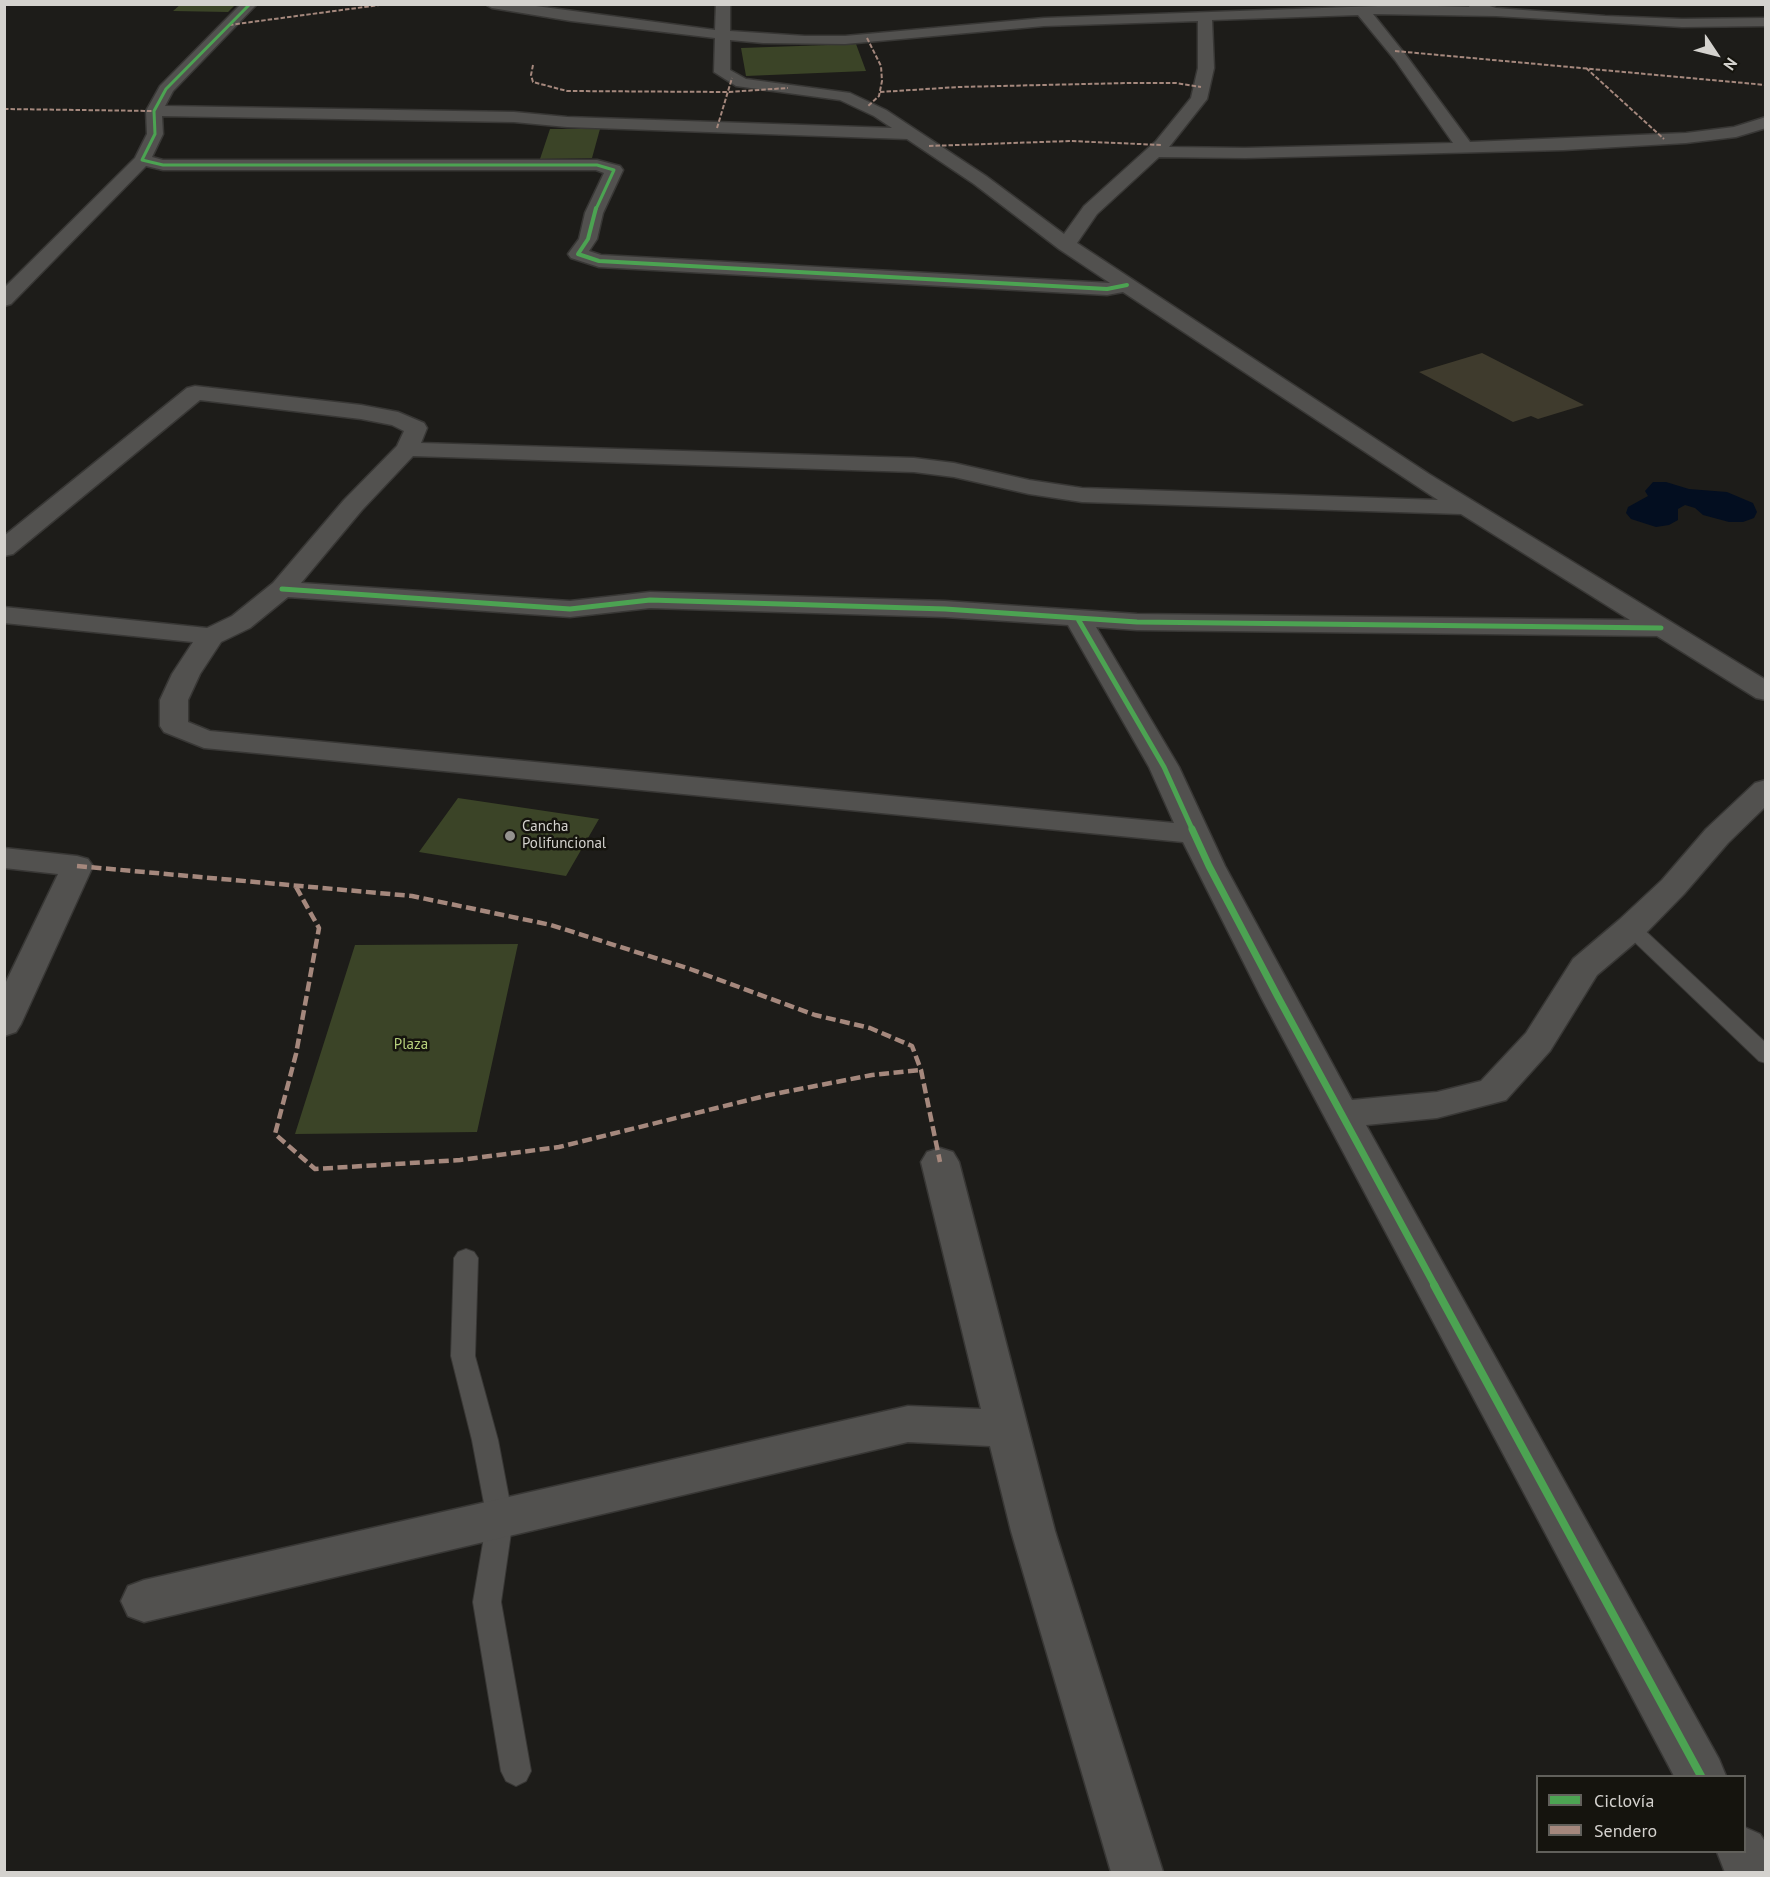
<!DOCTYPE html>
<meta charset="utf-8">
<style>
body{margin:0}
#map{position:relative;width:1770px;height:1877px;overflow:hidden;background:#1d1c19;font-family:"PT Sans",sans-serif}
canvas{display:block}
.frame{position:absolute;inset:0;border:6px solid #d4d2ce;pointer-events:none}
.legend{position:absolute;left:1536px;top:1775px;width:210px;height:78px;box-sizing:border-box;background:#15140e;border:2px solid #61605b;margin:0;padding:8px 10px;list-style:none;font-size:18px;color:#d4d2ce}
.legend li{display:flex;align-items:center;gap:12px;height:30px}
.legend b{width:30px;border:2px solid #61605b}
.north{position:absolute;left:1686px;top:24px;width:60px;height:60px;-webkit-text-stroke:4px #15140e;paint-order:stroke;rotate:125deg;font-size:16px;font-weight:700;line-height:24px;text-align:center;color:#d4d2ce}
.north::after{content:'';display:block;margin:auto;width:21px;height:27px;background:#d4d2ce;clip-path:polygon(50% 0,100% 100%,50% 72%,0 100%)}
</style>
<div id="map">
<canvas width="1770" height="1877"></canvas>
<div class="frame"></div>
<ul class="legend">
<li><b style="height:8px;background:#4ca352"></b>Ciclovía</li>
<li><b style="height:8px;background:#a5887d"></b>Sendero</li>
</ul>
<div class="north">N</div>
</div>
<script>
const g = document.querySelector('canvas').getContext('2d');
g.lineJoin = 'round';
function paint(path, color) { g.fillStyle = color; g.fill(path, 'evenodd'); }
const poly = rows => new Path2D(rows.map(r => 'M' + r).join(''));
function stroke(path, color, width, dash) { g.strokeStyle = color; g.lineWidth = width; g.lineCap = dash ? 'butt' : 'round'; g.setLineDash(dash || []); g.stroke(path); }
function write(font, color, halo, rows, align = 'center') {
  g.font = font + ' "PT Sans",sans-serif'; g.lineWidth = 5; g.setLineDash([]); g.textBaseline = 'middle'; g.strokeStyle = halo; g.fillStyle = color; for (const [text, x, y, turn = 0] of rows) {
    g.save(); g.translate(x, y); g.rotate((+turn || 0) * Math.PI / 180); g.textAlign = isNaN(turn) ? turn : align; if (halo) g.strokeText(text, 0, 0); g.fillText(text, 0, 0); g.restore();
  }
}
const green = poly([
 [181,4,235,4,235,5,228,12,173,11],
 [856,44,866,71,746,76,741,48],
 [550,129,600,129,592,158,540,159],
 [458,798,599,819,566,876,419,852],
 [518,944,477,1132,295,1134,355,945]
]);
const water = poly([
 [1653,482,1666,482,1689,489,1727,492,1753,503,1757,512,1754,518,1743,522,1729,522,1703,515,1695,508,1685,505,1678,509,1678,520,1669,525,1656,527,1631,519,1626,513,1628,507,1648,496,1645,491]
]);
const building = poly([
 [1482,353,1584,405,1538,419,1531,416,1513,422,1419,372]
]);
const lane = poly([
 [1631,922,1638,924,1766,1043,1766,1063,1759,1061,1624,932,1621,928,1624,924,1631,922],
 [466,1249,474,1252,478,1258,475,1356,498,1440,513,1519,501,1602,531,1771,526,1781,516,1786,506,1781,501,1771,473,1602,487,1519,472,1440,451,1356,454,1258,458,1252,466,1249]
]);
const street = poly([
 [241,4,257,4,173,91,165,106,514,112,567,117,892,128,874,116,840,100,736,86,714,72,715,38,571,21,492,8,485,4,521,4,715,30,716,4,730,4,730,31,805,36,845,36,1044,18,1406,5,1469,7,1471,4,1483,4,1496,8,1605,16,1682,19,1766,18,1766,26,1682,27,1496,16,1373,14,1405,54,1470,142,1686,133,1734,127,1766,117,1766,128,1736,137,1686,143,1564,150,1245,158,1159,157,1097,214,1077,243,1429,474,1766,680,1766,700,1756,698,1657,636,1137,630,1096,627,1179,767,1225,866,1352,1100,1437,1092,1481,1081,1526,1033,1573,959,1619,920,1662,880,1706,829,1755,783,1766,780,1766,806,1728,843,1684,894,1643,936,1597,975,1550,1051,1506,1100,1437,1118,1366,1125,1719,1759,1726,1776,1674,1776,1261,997,1183,842,204,748,164,732,160,726,160,700,172,674,193,642,4,623,4,607,207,628,232,616,273,583,344,500,397,446,404,431,392,425,361,419,200,400,13,554,4,556,4,536,187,388,195,386,361,405,398,412,424,423,427,428,421,443,914,458,954,463,1029,480,1082,488,1438,500,1123,292,1107,295,599,267,571,258,568,254,579,239,585,213,604,173,596,170,163,170,146,166,11,304,4,306,4,288,135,158,147,134,146,111,160,86,241,4],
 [1358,15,1395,60,1453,143,1245,148,1169,147,1207,99,1214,68,1212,20,1358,15],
 [1198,21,1198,68,1191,98,1156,141,1084,206,1064,234,986,176,886,110,850,93,746,79,730,70,730,40,763,43,845,44,1044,26,1198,21],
 [162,116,514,122,567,127,907,139,974,184,1059,249,1110,283,601,255,589,251,597,239,603,213,623,170,620,166,597,160,163,160,152,157,163,134,162,116],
 [413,456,914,472,954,477,1029,494,1082,502,1461,514,1630,620,1137,614,945,601,650,592,570,601,301,583,362,510,413,456],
 [288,597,570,617,650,608,945,617,1068,625,1149,767,1174,823,210,731,188,722,188,700,200,674,221,642,250,628,288,597],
 [4,848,77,856,88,859,93,866,21,1024,16,1032,4,1036,4,986,58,874,4,868,4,848],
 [940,1148,953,1152,959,1162,1055,1531,1163,1872,1111,1872,1011,1531,990,1446,908,1442,144,1622,128,1616,121,1601,128,1586,144,1580,908,1406,981,1409,921,1162,927,1152,940,1148],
 [1744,1827,1760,1834,1766,1843,1766,1872,1725,1872,1724,1870,1717,1852,1744,1852,1744,1827]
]);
const quietFar1 = poly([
 [229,25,387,4],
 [867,38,881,66,882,81,879,96,868,106],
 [1395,51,1766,85],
 [1766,53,1766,56],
 [533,65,531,75,533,82,567,91,728,92,788,88],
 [1586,68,1664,139],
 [880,92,958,87,1128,83,1176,83,1201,87],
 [4,109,154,111],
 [717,128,732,78],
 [929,146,1070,141,1162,145]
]);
const quiet = poly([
 [77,866,412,896,551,925,690,969,815,1015,870,1028,912,1046,921,1070,940,1162],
 [296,887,319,928,296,1054,275,1134,315,1169,460,1160,559,1147,769,1095,872,1075,921,1070]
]);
const cyclewayFar4 = poly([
 [250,4,166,89,154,111,155,134,142,160,163,165,597,165,614,170,596,209]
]);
const cyclewayFar3 = poly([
 [596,208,588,239,578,254,599,261,1107,289,1127,285]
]);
const cyclewayFar2 = poly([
 [282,589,570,609,650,600,945,609,1137,622,1661,628],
 [1078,619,1164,767,1193,831]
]);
const cyclewayFar1 = poly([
 [1192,829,1209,866,1278,997,1435,1286]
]);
const cycleway = poly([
 [1434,1285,1701,1776]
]);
const markers = [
 [510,836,6,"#94928f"]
];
const poiNames = [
 ["Cancha",522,827],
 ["Polifuncional",522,844]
];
const parkNames = [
 ["Plaza",411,1045]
];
paint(green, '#3b4427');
paint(water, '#030e20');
paint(building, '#3f3b2d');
stroke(lane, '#383735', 2);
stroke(street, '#383735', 3);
paint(lane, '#52514f');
paint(street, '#52514f');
stroke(quietFar1, '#a5887d', 2, [4.5, 2]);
stroke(quiet, '#a5887d', 4.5, [10, 4.5]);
stroke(cyclewayFar4, '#4ca352', 3);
stroke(cyclewayFar3, '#4ca352', 4);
stroke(cyclewayFar2, '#4ca352', 5);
stroke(cyclewayFar1, '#4ca352', 7);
stroke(cycleway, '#4ca352', 8);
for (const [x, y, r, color] of markers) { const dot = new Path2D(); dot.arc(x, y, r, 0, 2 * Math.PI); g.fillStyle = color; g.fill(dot); stroke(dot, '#15140e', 2); }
write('15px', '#d4d2ce', '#15140e', poiNames, 'left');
write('15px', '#b8d27d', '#15140e', parkNames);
</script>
